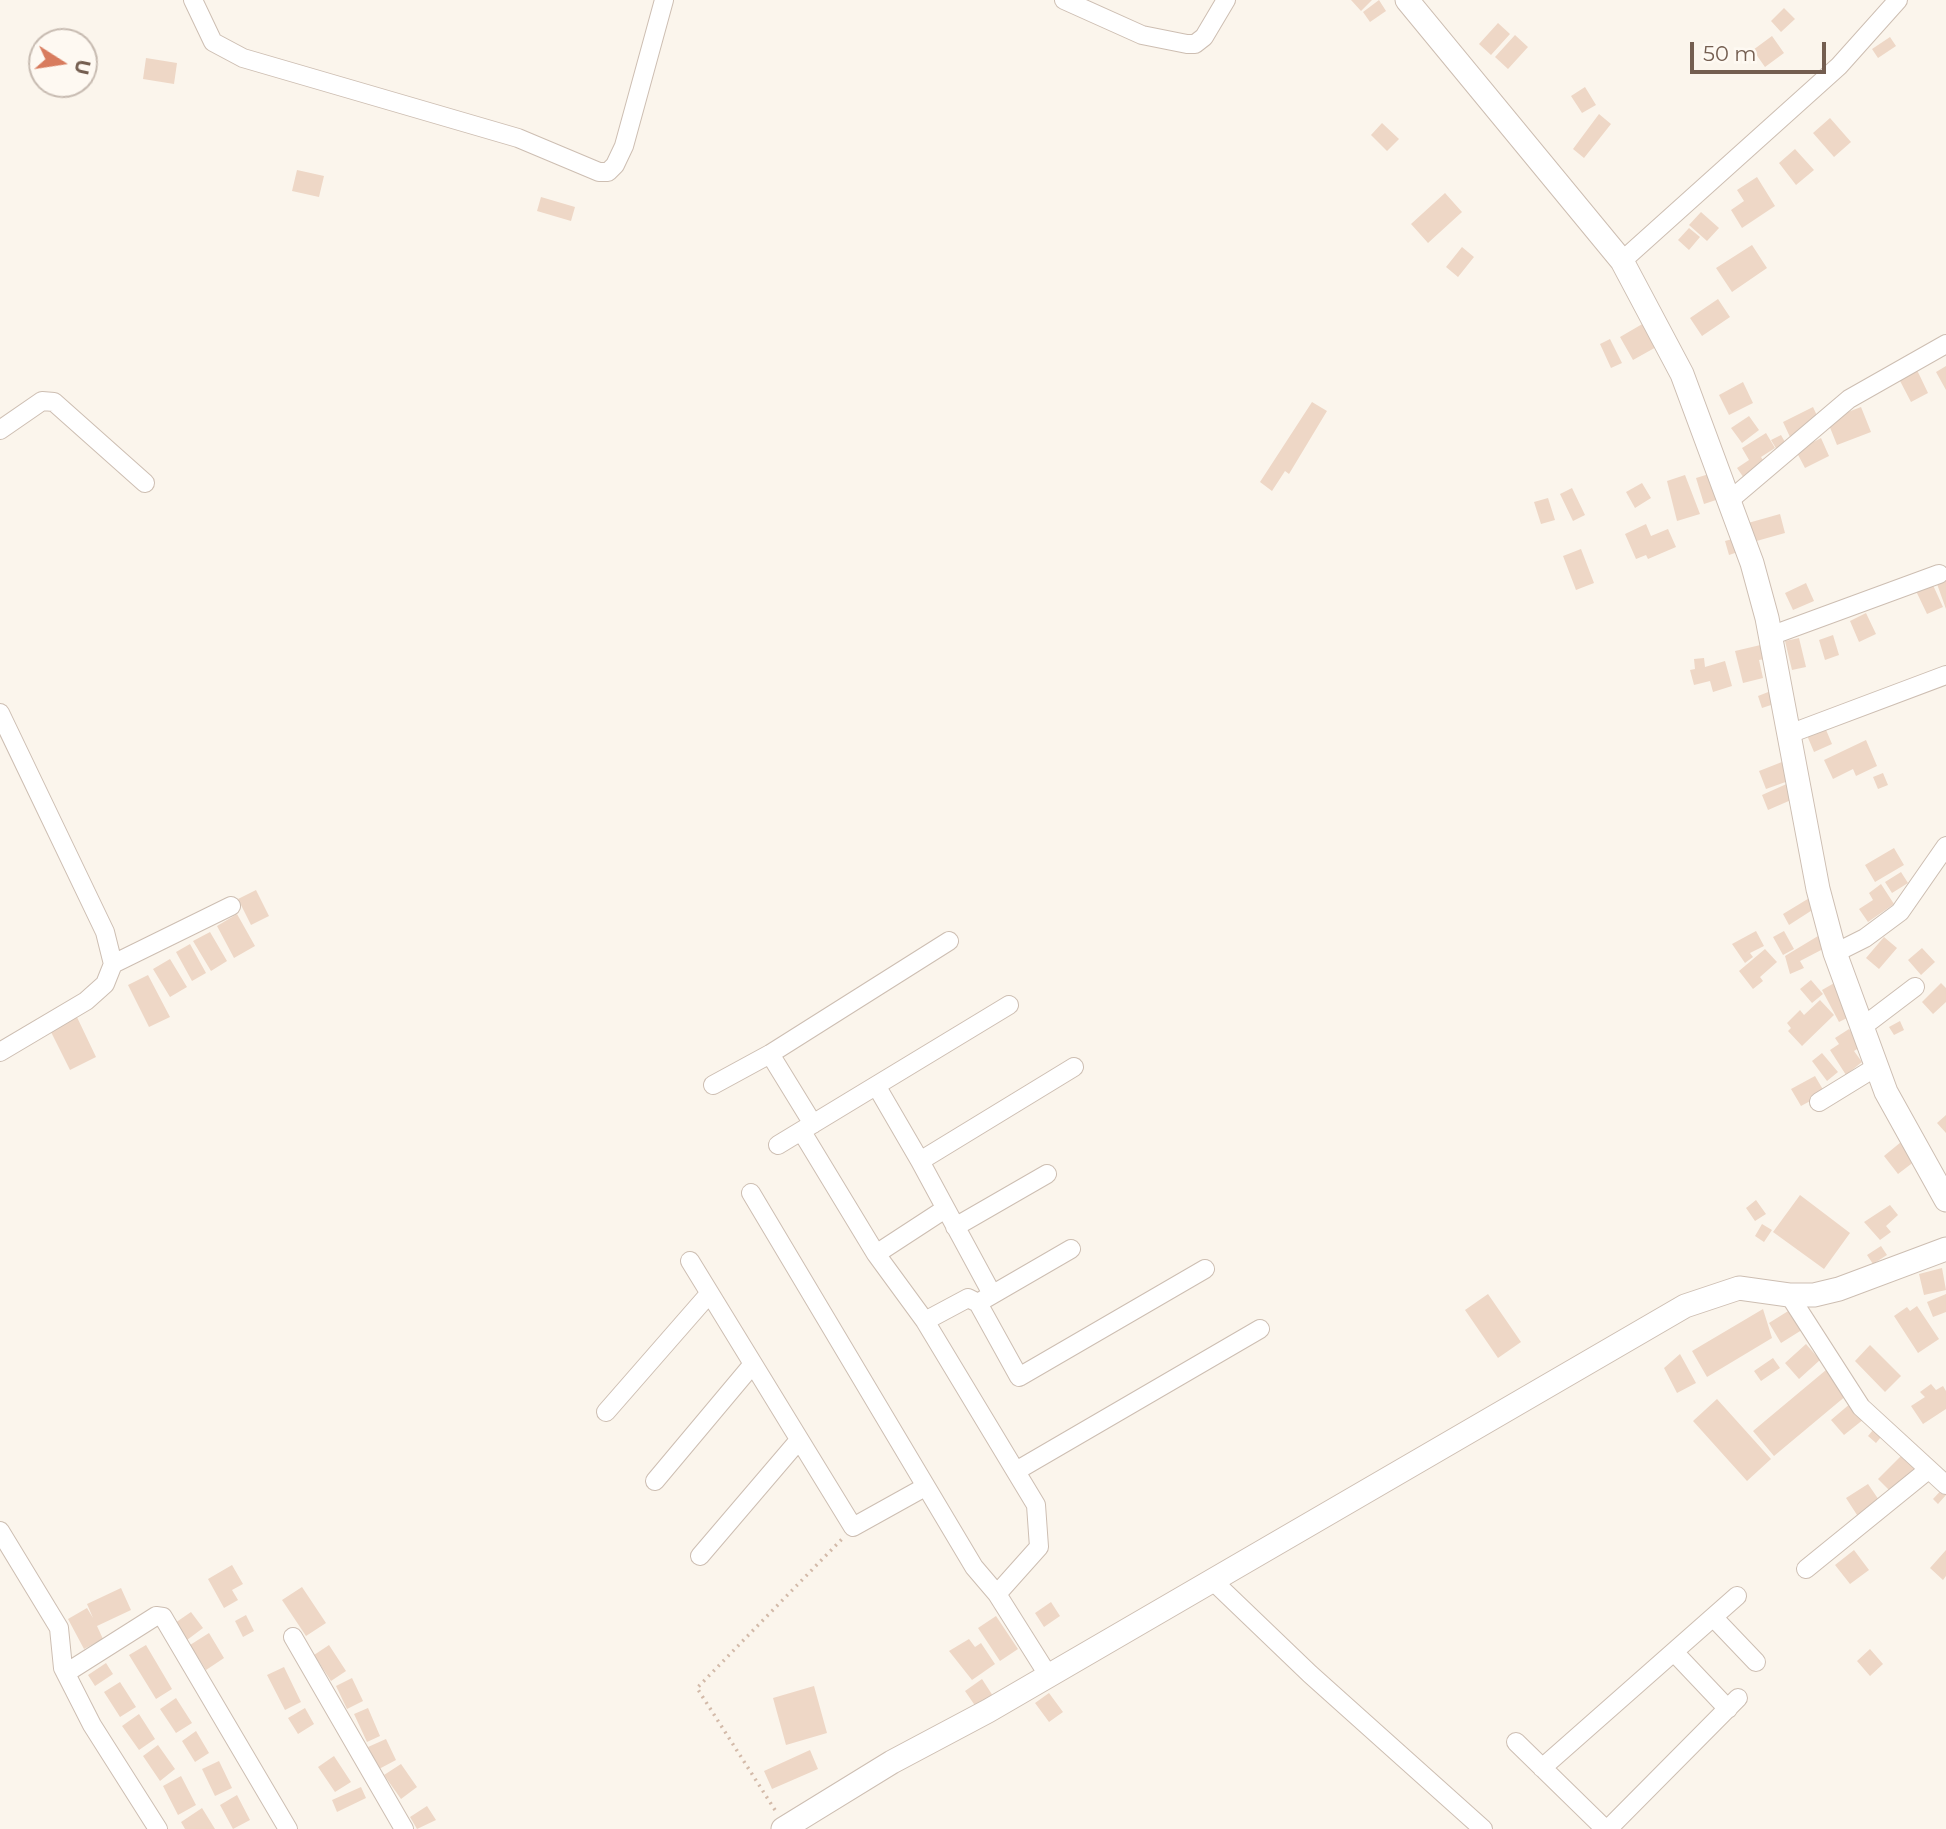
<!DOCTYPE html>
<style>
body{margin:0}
#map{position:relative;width:1946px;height:1829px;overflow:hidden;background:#fbf5ec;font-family:Montserrat,sans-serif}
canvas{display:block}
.north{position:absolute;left:28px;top:28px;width:70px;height:70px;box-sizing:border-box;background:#fef9f2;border:2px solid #c7bbb1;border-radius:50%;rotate:102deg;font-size:19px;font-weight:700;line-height:28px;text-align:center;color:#745e50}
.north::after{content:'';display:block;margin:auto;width:24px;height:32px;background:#d87c5e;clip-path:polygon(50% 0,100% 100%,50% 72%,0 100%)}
.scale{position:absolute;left:1690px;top:42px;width:136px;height:32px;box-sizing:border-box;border:4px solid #745e50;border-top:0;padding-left:9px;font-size:21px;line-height:24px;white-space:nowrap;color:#745e50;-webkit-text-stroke:5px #fef9f2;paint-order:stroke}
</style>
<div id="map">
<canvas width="1946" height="1829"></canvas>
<div class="north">U</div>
<div class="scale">50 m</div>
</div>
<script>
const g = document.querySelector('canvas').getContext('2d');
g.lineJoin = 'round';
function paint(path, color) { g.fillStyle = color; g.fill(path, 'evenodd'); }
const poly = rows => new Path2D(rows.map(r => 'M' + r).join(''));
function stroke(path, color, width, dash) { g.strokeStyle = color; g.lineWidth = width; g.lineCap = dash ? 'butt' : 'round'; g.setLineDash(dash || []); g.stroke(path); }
const building = poly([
 [1351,0,1372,0,1361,11],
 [1379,0,1386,11,1370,22,1363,12],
 [1784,8,1795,19,1781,32,1771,21],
 [1498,23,1510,34,1491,55,1479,44],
 [1515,35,1528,47,1508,69,1495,57],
 [1772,36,1784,53,1765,67,1753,50],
 [1890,37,1896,46,1878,58,1872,49],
 [146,58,177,63,174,84,143,79],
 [1585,87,1596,105,1582,113,1571,96],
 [1599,114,1611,124,1584,158,1573,149],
 [1830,118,1851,142,1834,157,1813,133],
 [1382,123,1399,139,1387,151,1371,135],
 [1795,149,1814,170,1796,185,1779,163],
 [297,170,324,176,319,197,292,191],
 [1757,177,1775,206,1742,228,1731,210,1744,201,1737,190],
 [1445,193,1462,212,1428,243,1411,224],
 [541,197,575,207,571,221,537,211],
 [1701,212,1719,228,1707,241,1689,225],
 [1689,228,1700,237,1689,250,1678,240],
 [1752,245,1767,268,1732,292,1716,268],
 [1462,247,1474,257,1458,277,1446,267],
 [1718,299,1730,317,1702,336,1690,318],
 [1644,323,1658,346,1633,360,1620,337],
 [1610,339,1622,363,1611,368,1600,344],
 [1946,366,1946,390,1936,372],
 [1917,370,1928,393,1911,402,1899,379],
 [1743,382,1753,403,1729,415,1719,395],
 [1312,402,1327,411,1289,474,1285,471,1272,491,1260,482],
 [1813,407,1820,422,1790,437,1783,422],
 [1861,407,1871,432,1837,445,1827,420],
 [1749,416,1759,430,1742,443,1731,428],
 [1766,433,1775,448,1761,457,1767,467,1746,481,1737,468,1749,460,1742,448],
 [1781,435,1789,449,1780,455,1771,440],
 [1821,438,1829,456,1805,468,1796,451],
 [1709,474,1716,500,1704,504,1696,478],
 [1685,475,1700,514,1677,521,1667,481],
 [1642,483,1651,498,1635,508,1626,492],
 [1572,488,1585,515,1573,521,1560,494],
 [1548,498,1555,520,1541,524,1534,502],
 [1780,514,1785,533,1753,542,1748,523],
 [1646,524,1651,536,1668,529,1676,547,1648,559,1646,555,1636,559,1625,534],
 [1736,538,1741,551,1729,555,1725,541],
 [1581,549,1594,583,1576,590,1563,556],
 [1946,581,1946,609,1937,584],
 [1806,583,1814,601,1793,610,1785,593],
 [1932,583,1943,607,1927,614,1916,591],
 [1866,613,1876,634,1859,642,1850,621],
 [1833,635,1839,655,1825,660,1819,640],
 [1799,638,1806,667,1792,670,1785,641],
 [1769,643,1771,658,1759,660,1763,678,1743,683,1735,651],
 [1704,658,1705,667,1725,661,1732,686,1713,692,1710,681,1694,685,1690,670,1695,669,1694,659],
 [1776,689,1780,702,1762,708,1758,696],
 [1824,725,1832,744,1814,752,1806,733],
 [1866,740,1877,766,1856,776,1853,769,1833,779,1824,760],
 [1787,760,1794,779,1766,789,1759,771],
 [1883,773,1888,785,1878,789,1873,777],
 [1791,782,1798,797,1768,810,1762,795],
 [1894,848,1904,865,1875,882,1865,865],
 [1901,872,1908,883,1892,893,1885,882],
 [1881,884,1894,904,1868,922,1859,909,1873,900,1869,893],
 [256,890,269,916,251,925,238,899],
 [1811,897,1817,907,1789,925,1783,914],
 [237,914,255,946,234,958,217,926],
 [1756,931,1764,946,1750,953,1753,957,1745,963,1732,944],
 [1784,931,1794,949,1783,955,1773,937],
 [210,932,227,961,211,971,193,941],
 [1818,936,1825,948,1800,961,1804,968,1790,974,1785,956],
 [1884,937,1897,948,1879,969,1866,958],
 [190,944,206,973,192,981,176,952],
 [1922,948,1935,962,1921,975,1908,960],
 [1765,949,1777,962,1760,977,1763,981,1753,989,1739,971],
 [170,959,187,987,170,997,153,969],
 [148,975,170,1017,149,1027,128,985],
 [1811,980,1823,994,1812,1003,1800,989],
 [1836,982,1853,1015,1839,1022,1822,990],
 [1941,983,1946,988,1946,1002,1933,1014,1922,1002],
 [1820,1000,1834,1015,1802,1046,1788,1031,1791,1028,1787,1023,1800,1010,1804,1015],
 [75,1013,96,1057,70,1070,48,1026],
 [1900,1021,1904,1030,1894,1035,1889,1027],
 [1849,1029,1862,1046,1854,1051,1862,1062,1846,1075,1830,1050,1839,1044,1835,1038],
 [1822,1053,1838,1072,1827,1081,1812,1061],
 [1815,1076,1825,1093,1801,1106,1791,1089],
 [1946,1115,1946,1133,1937,1123],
 [1901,1142,1915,1161,1898,1174,1884,1156],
 [1800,1195,1850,1233,1824,1269,1773,1232],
 [1756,1200,1766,1214,1755,1221,1746,1208],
 [1890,1205,1898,1215,1886,1226,1891,1232,1880,1240,1864,1222],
 [1762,1224,1772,1230,1764,1242,1755,1236],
 [1881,1246,1887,1255,1873,1264,1867,1255],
 [1942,1268,1946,1290,1924,1295,1919,1274],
 [1488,1294,1521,1342,1498,1358,1465,1310],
 [1946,1294,1946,1312,1933,1317,1927,1302],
 [1917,1306,1939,1339,1918,1353,1894,1316,1907,1307,1910,1311],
 [1793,1308,1805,1328,1781,1343,1769,1323],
 [1763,1309,1772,1338,1707,1377,1692,1351],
 [1806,1344,1820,1360,1799,1379,1785,1363],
 [1870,1345,1901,1376,1885,1392,1855,1361],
 [1680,1354,1696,1383,1677,1393,1664,1368],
 [1773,1358,1780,1368,1761,1381,1754,1371],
 [1826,1370,1847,1395,1774,1456,1753,1431],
 [1931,1384,1936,1390,1943,1386,1946,1391,1946,1409,1923,1424,1911,1406,1925,1397,1920,1392],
 [1717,1399,1771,1459,1747,1481,1693,1421],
 [1851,1403,1864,1419,1844,1435,1831,1420],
 [1878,1424,1886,1431,1876,1443,1868,1436],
 [1904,1453,1920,1469,1894,1495,1878,1479],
 [1868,1484,1881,1503,1859,1518,1846,1498],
 [1946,1485,1946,1495,1938,1504,1933,1499],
 [1854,1550,1869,1570,1850,1584,1835,1565],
 [1946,1550,1946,1576,1943,1580,1930,1568],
 [232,1565,243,1584,232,1590,238,1600,224,1608,208,1579],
 [302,1587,326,1623,306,1636,282,1600],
 [121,1588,131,1610,97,1626,103,1639,84,1649,68,1619,87,1608,93,1618,87,1604],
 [1051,1602,1060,1616,1044,1627,1035,1613],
 [191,1612,203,1628,187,1640,175,1623],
 [246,1615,254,1631,243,1637,235,1621],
 [996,1616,1018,1649,1000,1661,978,1628],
 [209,1633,224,1658,206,1670,190,1645],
 [969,1639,975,1647,981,1643,995,1664,972,1680,949,1651],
 [146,1645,172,1689,156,1699,129,1655],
 [329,1645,346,1671,331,1681,314,1655],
 [1870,1649,1883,1664,1870,1676,1857,1661],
 [106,1663,113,1674,95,1686,88,1675],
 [284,1667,301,1702,285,1710,267,1675],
 [352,1678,363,1701,347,1709,336,1686],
 [982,1679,993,1696,976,1707,965,1691],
 [120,1682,136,1707,120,1717,104,1692],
 [814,1686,827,1733,786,1745,773,1698],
 [1049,1693,1063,1712,1049,1722,1035,1703],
 [176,1698,192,1723,176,1733,160,1709],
 [305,1708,314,1724,298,1734,288,1718],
 [368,1708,380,1736,367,1742,354,1714],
 [139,1714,155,1739,139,1750,122,1726],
 [196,1731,209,1753,195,1762,182,1741],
 [386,1739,396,1760,379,1769,368,1747],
 [158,1745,175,1769,160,1781,143,1756],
 [810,1750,818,1769,772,1789,764,1771],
 [334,1756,351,1782,335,1792,318,1767],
 [219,1761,232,1788,215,1796,202,1769],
 [401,1764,417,1787,401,1799,384,1775],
 [181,1776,196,1805,178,1815,163,1786],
 [361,1787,366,1798,337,1812,332,1800],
 [237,1795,250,1820,233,1829,220,1805],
 [427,1806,436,1820,417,1829,410,1817],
 [202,1808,215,1829,185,1829,181,1822]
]);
const path = poly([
 [775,1810,697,1688,842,1539]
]);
const minor = poly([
 [193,0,213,42,243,58,518,138,599,172,608,172,615,165,624,146,664,0],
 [1064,0,1142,35,1187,44,1195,44,1204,37,1226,0],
 [1622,261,1839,66,1898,0],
 [0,430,42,401,54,402,145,483],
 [1730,500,1849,399,1946,344],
 [1770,636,1939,574],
 [0,713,105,932,113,964,105,984,86,1001,0,1052],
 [1789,734,1946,675],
 [1835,953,1865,938,1900,912,1946,846],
 [113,964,231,906],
 [1861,1028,1915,987],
 [770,1054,813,1124],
 [713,1085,770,1054,949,941],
 [877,1087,920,1161],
 [1819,1102,1876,1067],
 [802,1132,876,1254,925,1321,1036,1505,1039,1547,997,1594],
 [778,1145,1009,1005],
 [751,1193,974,1567,997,1594,1048,1675],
 [955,1227,1047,1174],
 [876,1254,945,1209],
 [690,1261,853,1527,925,1487],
 [992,1294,920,1161,1074,1067],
 [1789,1295,1861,1407,1946,1485],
 [983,1300,1071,1249],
 [925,1321,968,1298,978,1303,1019,1377,1205,1269],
 [606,1412,709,1294],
 [1016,1471,1260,1329],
 [655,1481,753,1364],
 [0,1531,59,1628,63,1668,92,1725,158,1829],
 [700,1556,799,1440],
 [1806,1569,1928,1470],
 [1212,1580,1310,1674,1483,1829],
 [1714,1618,1756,1662],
 [293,1637,404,1829],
 [1674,1652,1728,1709],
 [66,1673,156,1616,163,1617,288,1829],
 [1516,1742,1605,1829],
 [1542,1768,1737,1596],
 [1608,1829,1738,1698]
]);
const tertiary = poly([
 [1407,0,1622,261,1682,374,1752,563,1767,618,1818,889,1835,953,1886,1092,1946,1200],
 [783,1829,892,1762,988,1711,1685,1306,1739,1288,1789,1295,1814,1295,1839,1289,1946,1249]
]);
paint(building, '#eed7c6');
stroke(minor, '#cdbeb2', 20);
stroke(tertiary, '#cdbeb2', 25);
stroke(path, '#d3baa9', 3.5, [2, 5]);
stroke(minor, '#fff', 18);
stroke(tertiary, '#fff', 23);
</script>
